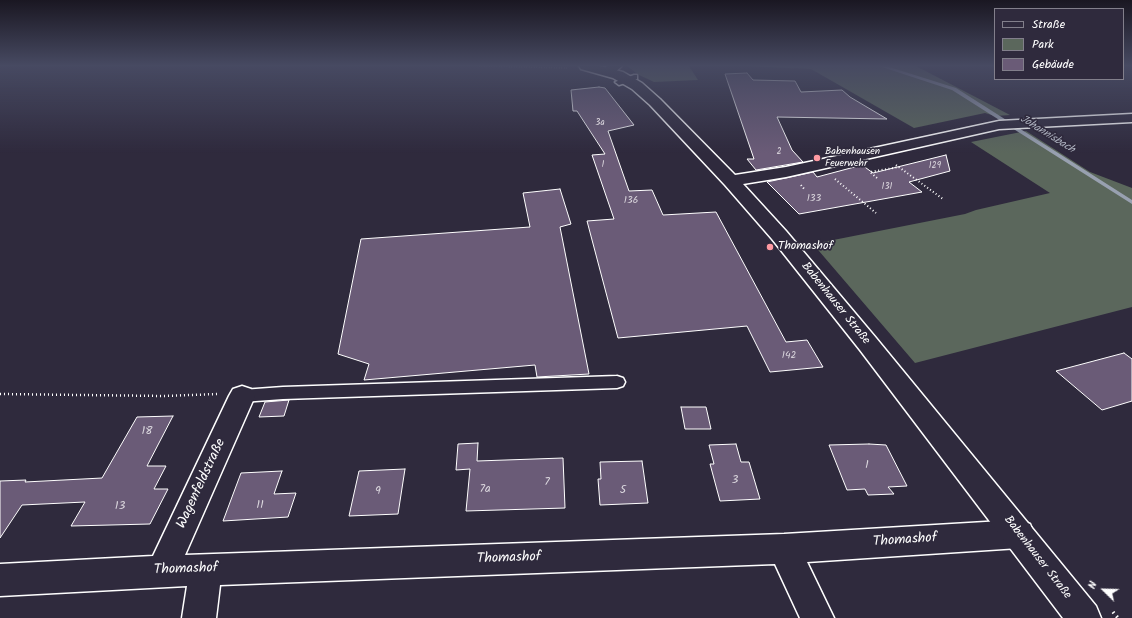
<!DOCTYPE html>
<meta charset="utf-8">
<style>
body{margin:0}
#map{position:relative;width:1132px;height:618px;overflow:hidden;background:#2f2a3d;font-family:Kalam,sans-serif}
canvas{display:block}
.legend{position:absolute;left:994px;top:8px;width:130px;height:72px;box-sizing:border-box;background:#2f2a3d;border:1px solid #827f8b;margin:0;padding:5px 7px;list-style:none;font-size:12px;color:#fff}
.legend li{display:flex;align-items:center;gap:8px;height:20px}
.legend b{width:20px;border:1px solid #827f8b}
.north{position:absolute;left:1084px;top:570px;width:40px;height:40px;-webkit-text-stroke:3px #2f2a3d;paint-order:stroke;rotate:293deg;font-size:11px;font-weight:700;line-height:16px;text-align:center;color:#fff}
.north::after{content:'';display:block;margin:auto;width:14px;height:18px;background:#fff;clip-path:polygon(50% 0,100% 100%,50% 72%,0 100%)}
</style>
<div id="map">
<canvas width="1132" height="618"></canvas>
<ul class="legend">
<li><b style="height:5px;background:#2f2a3d"></b>Straße</li>
<li><b style="height:11px;background:#5b675c"></b>Park</li>
<li><b style="height:11px;background:#6a5b77"></b>Gebäude</li>
</ul>
<div class="north">N</div>
</div>
<script>
const g = document.querySelector('canvas').getContext('2d');
g.lineJoin = 'round';
function paint(path, color) { g.fillStyle = color; g.fill(path, 'evenodd'); }
const poly = rows => new Path2D(rows.map(r => 'M' + r).join(''));
function stroke(path, color, width, dash) { g.strokeStyle = color; g.lineWidth = width; g.lineCap = dash ? 'butt' : 'round'; g.setLineDash(dash || []); g.stroke(path); }
function write(font, color, halo, rows, align = 'center') {
  g.font = font + ' Kalam,sans-serif'; g.lineWidth = 3.5; g.setLineDash([]); g.textBaseline = 'middle'; g.strokeStyle = halo; g.fillStyle = color; for (const [text, x, y, turn = 0] of rows) {
    g.save(); g.translate(x, y); g.rotate((+turn || 0) * Math.PI / 180); g.textAlign = isNaN(turn) ? turn : align; if (halo) g.strokeText(text, 0, 0); g.fillText(text, 0, 0); g.restore();
  }
}
const green = poly([
 [627,66,689,66,698,80,654,82,639,75],
 [739,66,916,66,1010,115,995,116,985,113,914,128,811,69],
 [1026,131,1090,172,1132,188,1132,307,915,363,813,244,965,214,976,210,1050,193,971,142]
]);
const stream = poly([
 [879,66,886,66,956,88,1132,200,1132,204,952,90,879,66]
]);
const building = poly([
 [747,73,753,80,795,81,801,92,842,90,850,97,887,119,777,117,792,150,803,162,756,170,747,159,754,159,725,74,747,73],
 [599,87,605,88,634,125,608,131,629,191,652,190,663,215,716,212,786,342,807,340,823,367,770,372,747,326,618,338,587,221,614,219,592,155,605,154,577,111,573,111,571,90,599,87],
 [946,155,950,171,909,182,922,192,799,214,767,182,813,172,817,177,862,165,873,173,946,155],
 [560,189,571,224,560,227,589,374,537,377,535,365,364,380,369,364,338,354,361,239,530,227,523,193,560,189],
 [1124,353,1132,359,1132,401,1102,410,1056,371,1124,353],
 [289,400,284,416,259,417,265,402,289,400],
 [681,407,706,407,711,429,685,429,681,407],
 [173,416,147,466,166,466,154,489,168,489,150,524,71,526,85,502,22,505,0,538,0,481,26,480,25,482,102,478,137,417,173,416],
 [478,443,477,461,563,458,565,508,466,511,470,469,456,470,458,444,478,443],
 [736,444,741,462,749,462,760,499,720,501,710,464,714,464,709,445,736,444],
 [869,444,886,445,907,486,888,487,894,494,868,495,865,489,847,490,829,445,869,444],
 [642,461,648,503,600,505,598,479,601,479,600,462,642,461],
 [405,469,398,514,349,516,359,471,405,469],
 [282,471,274,494,296,493,288,517,223,521,241,473,282,471]
]);
const pathFar3 = poly([
 [479,66,569,68]
]);
const pathFar2 = poly([
 [896,165,943,199],
 [877,178,870,172,899,167],
 [835,179,876,213],
 [801,185,805,190]
]);
const pathFar1 = poly([
 [0,394,164,396,218,394]
]);
const path = poly([
 [1113,612,1118,618]
]);
const service = poly([
 [634,75,637,75,637,79,619,85,615,82,634,75],
 [617,376,623,378,625,382,623,386,617,388,283,399,242,402,236,400,234,396,236,392,242,390,283,387,617,376]
]);
const minor = poly([
 [607,66,622,66,613,74,608,75,602,71,607,66],
 [242,386,251,389,255,396,185,555,784,534,1019,520,1030,524,1034,534,1030,544,1019,548,807,562,834,618,800,618,775,564,220,585,216,618,182,618,187,586,0,596,0,564,153,556,229,396,233,389,242,386]
]);
const secondary = poly([
 [579,66,600,66,623,72,642,83,660,99,735,175,786,167,999,121,1132,114,1132,122,999,129,786,177,743,184,786,231,876,338,1096,606,1101,618,1063,618,860,350,772,239,725,185,650,105,632,89,613,78,581,69,579,66]
]);
const markers = [
 [817,158,4,"#ff9aa2"],
 [770,247,4,"#ff9aa2"]
];
const farNumbernames = [
 ["3a",600,123],
 ["2",779,152],
 ["1",603,165],
 ["129",935,166],
 ["131",887,187]
];
const farPoinames = [
 ["Babenhausen",825,152],
 ["Feuerwehr",825,164]
];
const numberNames = [
 ["133",814,199],
 ["136",631,201],
 ["142",789,356]
];
const farWaternames = [
 ["Johannisbach",1047,135,32]
];
const poiNames = [
 ["Thomashof",778,247]
];
const streetNames = [
 ["Babenhauser Straße",835,304,51],
 ["Babenhauser Straße",1037,558,52]
];
const nearNumbernames = [
 ["18",147,432],
 ["1",867,466],
 ["3",735,481],
 ["7",547,483],
 ["7a",485,490],
 ["5",623,491],
 ["9",378,492],
 ["11",260,506],
 ["13",120,507]
];
const nearStreetnames = [
 ["Wagenfeldstraße",202,484,-65],
 ["Thomashof",905,541,-4],
 ["Thomashof",509,559,-2],
 ["Thomashof",186,570,-2]
];
paint(green, '#5b675c');
paint(stream, '#98a0b0');
paint(building, '#6a5b77');
stroke(building, '#fff', 1);
stroke(service, '#fff', 3);
stroke(minor, '#fff', 3);
stroke(secondary, '#fff', 3);
stroke(pathFar3, '#fff', 1.5, [0.5, 2]);
stroke(pathFar2, '#fff', 2, [1, 2.5]);
stroke(pathFar1, '#fff', 2.5, [1, 3]);
stroke(path, '#fff', 3.5, [1.5, 4]);
paint(service, '#2f2a3d');
paint(minor, '#2f2a3d');
paint(secondary, '#2f2a3d');
const sky = g.createLinearGradient(0, 0, 0, 153);
sky.addColorStop(0, '#1a1722');
sky.addColorStop(0.43, '#474a62');
sky.addColorStop(1, '#474a6200');
g.fillStyle = sky;
g.fillRect(0, 0, 1132, 153);
for (const [x, y, r, color] of markers) { const dot = new Path2D(); dot.arc(x, y, r, 0, 2 * Math.PI); g.fillStyle = color; g.fill(dot); stroke(dot, '#2f2a3d', 1.5); }
write('9px', '#dad6dd', null, farNumbernames);
write('10px', '#fff', '#2f2a3d', farPoinames, 'left');
write('10px', '#dad6dd', null, numberNames);
write('italic 11px', '#b2b7c4', '#2f2a3d', farWaternames);
write('12px', '#fff', '#2f2a3d', poiNames, 'left');
write('12px', '#fff', '#2f2a3d', streetNames);
write('12px', '#dad6dd', null, nearNumbernames);
write('14px', '#fff', '#2f2a3d', nearStreetnames);
</script>
